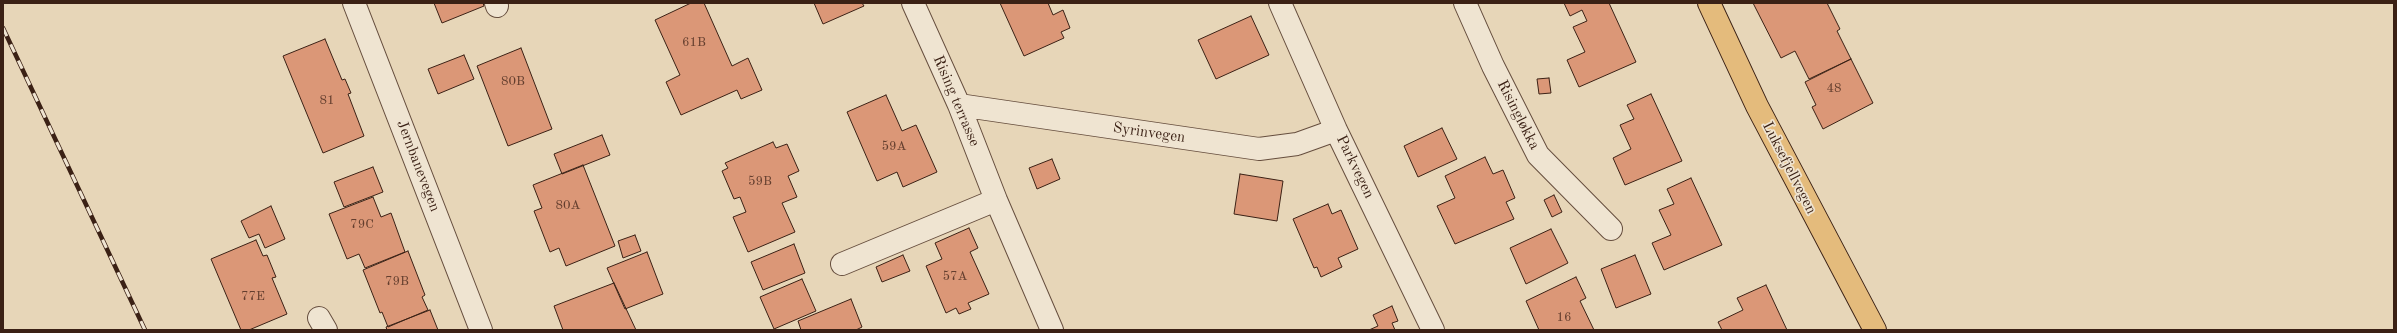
<!DOCTYPE html>
<meta charset="utf-8">
<style>
body{margin:0}
#map{position:relative;width:2397px;height:333px;overflow:hidden;background:#e7d6b8;font-family:"Old Standard TT",serif}
canvas{display:block}
.frame{position:absolute;inset:0;border:4px solid #3b2115;pointer-events:none}
</style>
<div id="map">
<canvas width="2397" height="333"></canvas>
<div class="frame"></div>
</div>
<script>
const g = document.querySelector('canvas').getContext('2d');
g.lineJoin = 'round';
function paint(path, color) { g.fillStyle = color; g.fill(path, 'evenodd'); }
const poly = rows => new Path2D(rows.map(r => 'M' + r).join(''));
function stroke(path, color, width, dash) { g.strokeStyle = color; g.lineWidth = width; g.lineCap = dash ? 'butt' : 'round'; g.setLineDash(dash || []); g.stroke(path); }
function write(font, color, halo, rows, align = 'center') {
  g.font = font + ' "Old Standard TT",serif'; g.lineWidth = 3.5; g.setLineDash([]); g.textBaseline = 'middle'; g.strokeStyle = halo; g.fillStyle = color; for (const [text, x, y, turn = 0] of rows) {
    g.save(); g.translate(x, y); g.rotate((+turn || 0) * Math.PI / 180); g.textAlign = isNaN(turn) ? turn : align; if (halo) g.strokeText(text, 0, 0); g.fillText(text, 0, 0); g.restore();
  }
}
const building = poly([
 [434,3,483,3,484,6,442,23,434,3],
 [691,3,704,3,732,66,748,58,762,90,741,99,737,90,681,115,666,82,680,75,655,20,691,3],
 [814,3,862,3,864,6,823,24,814,3],
 [1000,3,1048,3,1053,15,1063,10,1070,28,1061,32,1064,38,1024,56,1000,3],
 [1564,3,1609,3,1636,62,1579,87,1567,60,1585,52,1573,27,1587,21,1582,10,1570,16,1564,3],
 [1753,3,1827,3,1840,29,1837,31,1851,59,1809,79,1795,51,1781,58,1753,3],
 [1251,16,1269,55,1216,79,1198,40,1251,16],
 [325,39,342,80,345,79,351,93,348,94,364,136,323,153,283,56,325,39],
 [521,48,552,129,508,146,477,66,521,48],
 [464,55,474,79,438,94,428,69,464,55],
 [1851,59,1873,103,1823,129,1812,107,1816,105,1805,82,1851,59],
 [1549,78,1551,93,1539,94,1537,79,1549,78],
 [1651,94,1682,161,1625,185,1613,158,1631,149,1620,125,1634,119,1627,105,1651,94],
 [886,95,902,131,916,125,937,172,903,187,897,172,877,181,847,112,886,95],
 [1442,128,1457,159,1418,177,1404,146,1442,128],
 [602,135,610,155,562,174,554,154,602,135],
 [773,142,776,148,787,144,799,171,788,176,797,197,782,203,795,232,748,252,733,217,746,212,740,197,734,199,722,171,728,168,725,163,773,142],
 [1485,157,1493,174,1503,170,1515,198,1506,202,1514,219,1455,244,1437,206,1455,198,1445,176,1485,157],
 [1052,159,1060,179,1037,189,1029,168,1052,159],
 [583,165,615,246,566,266,559,248,550,252,534,211,542,208,533,185,583,165],
 [373,167,383,192,344,207,334,182,373,167],
 [1240,174,1283,181,1277,221,1234,214,1240,174],
 [1691,178,1722,245,1664,270,1652,243,1671,235,1659,210,1674,204,1667,189,1691,178],
 [1554,195,1562,212,1552,217,1544,200,1554,195],
 [373,197,381,217,391,213,405,252,365,268,359,254,347,259,329,214,373,197],
 [1328,204,1332,214,1341,210,1358,249,1338,258,1342,267,1321,277,1317,267,1314,268,1293,219,1328,204],
 [271,206,285,239,265,248,259,234,249,238,241,221,271,206],
 [969,228,978,248,970,252,989,294,968,303,971,309,959,314,956,308,946,313,926,266,942,259,935,243,969,228],
 [1551,229,1568,263,1526,284,1510,248,1551,229],
 [635,235,641,251,623,258,618,241,635,235],
 [256,240,263,256,267,255,276,277,272,278,287,314,249,330,241,330,211,259,256,240],
 [794,244,805,273,763,290,751,262,794,244],
 [408,251,425,295,422,297,428,310,388,327,382,312,380,313,363,270,408,251],
 [647,252,663,294,625,309,607,268,647,252],
 [903,255,910,271,882,282,876,267,903,255],
 [1635,255,1651,294,1616,308,1601,269,1635,255],
 [1576,277,1586,298,1580,301,1594,330,1539,330,1526,301,1576,277],
 [802,279,816,311,774,329,760,297,802,279],
 [614,283,636,330,563,330,554,306,614,283],
 [1766,285,1787,330,1722,330,1718,322,1743,310,1737,298,1766,285],
 [851,299,862,327,856,330,801,330,798,321,851,299],
 [1392,306,1398,321,1392,323,1395,330,1369,330,1378,326,1373,315,1392,306],
 [430,310,438,330,387,330,386,327,430,310]
]);
const minor = poly([
 [354,3,481,330],
 [496,3,497,6],
 [913,3,959,105,996,200,1052,330],
 [1280,3,1336,130,1433,330],
 [1465,3,1493,66,1538,155,1611,229],
 [959,105,1259,149,1297,144,1336,130],
 [842,264,996,200],
 [319,318,326,330]
]);
const major = poly([
 [1709,3,1757,106,1875,330]
]);
const rail = poly([
 [3,28,145,330]
]);
const numberNames = [
 ["61B",694,43],
 ["80B",513,82],
 ["48",1834,89],
 ["81",327,101],
 ["59A",894,147],
 ["59B",760,182],
 ["80A",568,206],
 ["79C",362,225],
 ["57A",955,277],
 ["79B",397,282],
 ["77E",253,297],
 ["16",1564,318]
];
const streetNames = [
 ["Rising terrasse",956,101,67],
 ["Risingløkka",1518,115,63],
 ["Syrinvegen",1149,133,8],
 ["Jernbanevegen",418,166,69],
 ["Parkvegen",1355,167,64],
 ["Luksefjellvegen",1789,168,63]
];
paint(building, '#db9777');
stroke(building, '#3b2115', 1);
stroke(minor, '#664e3e', 24);
stroke(major, '#3b2115', 24);
stroke(minor, '#efe4d1', 22);
stroke(major, '#e4bb7c', 22);
stroke(rail, '#3b2115', 4.5);
stroke(rail, '#efe4d1', 3, [9]);
write('13px', '#633e2e', null, numberNames);
write('15px', '#3b2115', '#efe4d1', streetNames);
</script>
